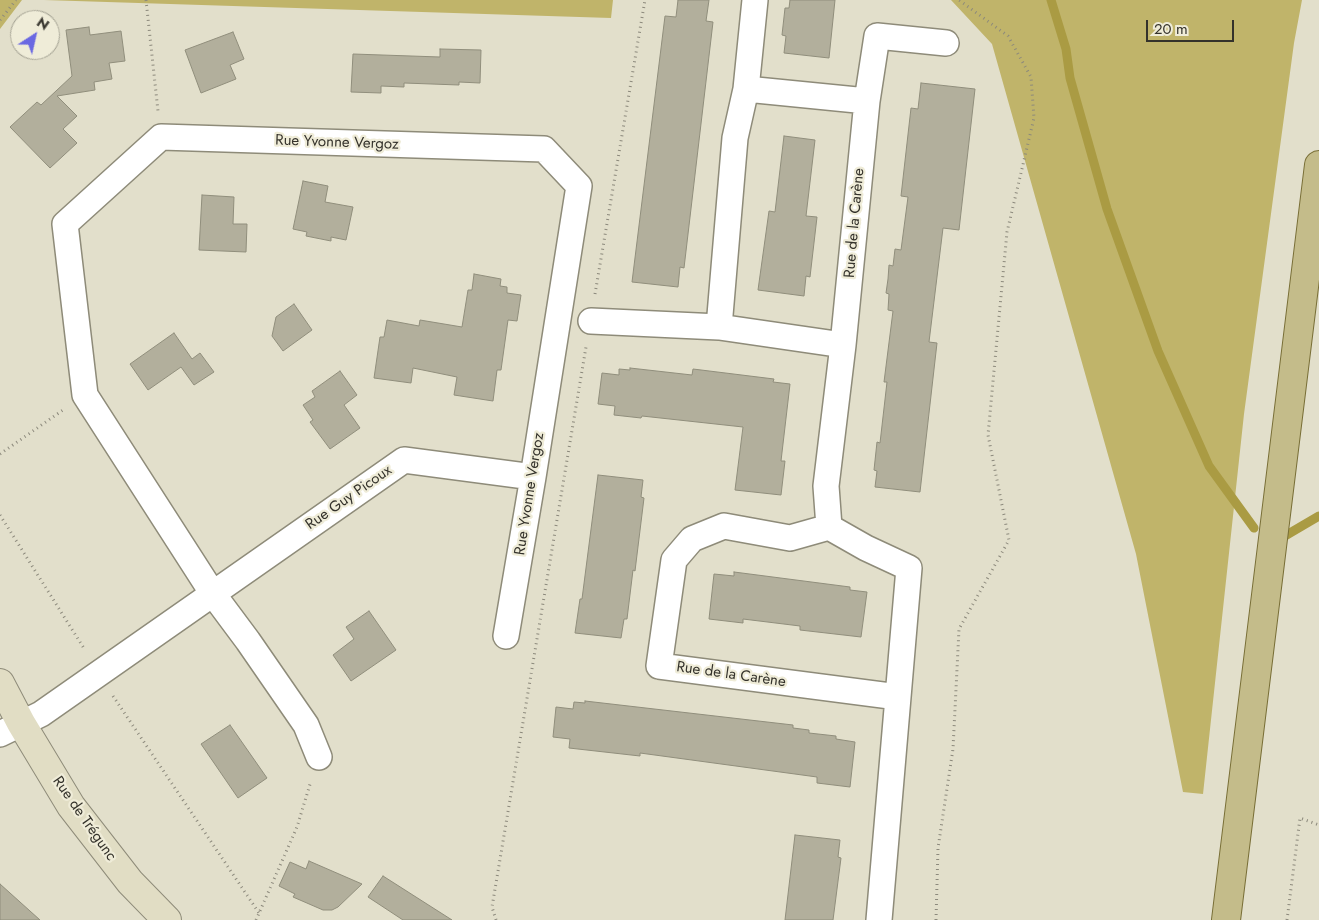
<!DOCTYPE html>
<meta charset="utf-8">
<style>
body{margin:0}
#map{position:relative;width:1319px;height:920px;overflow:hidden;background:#e2dfcb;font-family:Jost,sans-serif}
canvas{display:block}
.north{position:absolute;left:10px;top:10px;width:50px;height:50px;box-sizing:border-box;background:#efecd8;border:1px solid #a4a293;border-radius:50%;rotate:35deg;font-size:14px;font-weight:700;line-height:20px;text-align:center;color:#34322b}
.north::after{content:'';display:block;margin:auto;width:18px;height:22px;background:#6a68e2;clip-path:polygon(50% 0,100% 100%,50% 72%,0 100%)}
.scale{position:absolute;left:1146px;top:20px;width:88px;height:22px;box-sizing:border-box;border:2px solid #34322b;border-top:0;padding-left:6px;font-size:15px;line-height:18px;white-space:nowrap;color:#34322b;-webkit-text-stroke:4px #efecd8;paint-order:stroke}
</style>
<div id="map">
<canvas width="1319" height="920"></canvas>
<div class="north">N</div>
<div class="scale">20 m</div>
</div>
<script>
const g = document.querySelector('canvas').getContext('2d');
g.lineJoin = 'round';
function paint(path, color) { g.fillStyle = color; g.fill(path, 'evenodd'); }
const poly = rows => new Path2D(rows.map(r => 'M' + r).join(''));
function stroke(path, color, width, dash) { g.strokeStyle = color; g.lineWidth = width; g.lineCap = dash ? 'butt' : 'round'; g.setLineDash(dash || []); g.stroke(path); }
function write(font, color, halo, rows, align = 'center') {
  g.font = font + ' Jost,sans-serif'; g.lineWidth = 4.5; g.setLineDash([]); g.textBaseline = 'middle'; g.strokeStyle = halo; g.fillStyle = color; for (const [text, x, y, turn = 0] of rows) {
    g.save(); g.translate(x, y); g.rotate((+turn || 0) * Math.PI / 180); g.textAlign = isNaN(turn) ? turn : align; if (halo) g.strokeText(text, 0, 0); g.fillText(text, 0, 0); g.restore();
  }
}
const green = poly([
 [0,0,22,0,0,29],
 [44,0,613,0,611,18],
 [951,0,1302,0,1294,43,1244,414,1203,794,1183,792,1136,554,992,44]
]);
const stream = poly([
 [1051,0,1066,49,1070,78,1107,209,1158,351,1209,466,1254,528],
 [1278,540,1319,516]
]);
const building = poly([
 [678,0,709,0,706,21,713,22,684,268,680,267,678,287,632,282,665,16,676,17,678,0],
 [790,0,835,0,829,58,784,53,786,36,782,35,785,8,789,8,790,0],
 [89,27,90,35,121,31,125,61,109,63,112,79,94,82,95,90,57,96,77,116,63,129,77,143,50,168,10,127,37,102,41,105,72,76,66,30,89,27],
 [233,32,244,59,230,65,236,79,201,93,185,50,233,32],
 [440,49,481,50,480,83,459,82,459,85,404,83,404,87,381,86,381,93,351,92,353,54,440,57,440,49],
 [921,83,975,89,959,230,943,228,929,342,937,343,920,492,875,487,877,471,874,470,877,442,880,443,887,382,884,382,893,311,888,310,889,294,886,293,888,279,889,265,893,266,895,249,901,250,908,197,901,196,911,108,918,109,921,83],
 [784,136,815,140,806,216,817,217,810,277,806,276,804,296,758,290,769,211,775,212,784,136],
 [303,181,328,186,325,202,353,207,346,240,331,237,331,241,306,236,307,232,293,229,303,181],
 [202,195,234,197,233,224,247,224,246,252,199,250,202,195],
 [474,274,501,279,500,286,507,287,507,293,521,295,517,321,508,320,501,370,497,370,493,401,454,395,457,377,413,368,411,383,374,378,380,337,384,337,387,320,419,326,420,320,462,327,468,290,472,290,474,274],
 [294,304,312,330,283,351,272,336,276,317,294,304],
 [174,333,192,359,200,353,214,372,194,385,181,367,148,390,130,364,174,333],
 [630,368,692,375,693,369,774,379,773,382,790,384,781,461,785,461,781,495,735,490,743,427,642,416,641,418,614,415,615,406,598,404,602,373,619,375,619,369,630,370,630,368],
 [340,371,357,395,344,405,360,428,330,449,310,422,313,420,303,405,315,397,312,391,340,371],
 [598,475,643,480,641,497,644,498,635,571,633,570,627,619,624,619,621,638,575,633,580,599,582,599,598,475],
 [734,572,850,587,850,590,867,592,861,637,800,630,800,626,743,619,743,623,709,619,714,574,734,576,734,572],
 [369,611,396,650,351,681,333,655,354,639,346,627,369,611],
 [585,701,793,725,793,728,809,730,809,733,836,736,836,739,855,742,850,787,817,783,817,777,640,753,640,756,569,748,570,739,553,737,556,707,573,709,574,702,585,703,585,701],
 [230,725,267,778,238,798,201,744,230,725],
 [795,835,840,840,838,857,841,858,833,920,785,920,795,835],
 [309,861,362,884,338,907,332,910,323,910,293,897,295,894,279,886,290,862,306,869,309,861],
 [383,876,452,920,403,920,368,897,383,876],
 [0,884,40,920,0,920,0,884]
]);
const path = poly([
 [146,0,158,111],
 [0,20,16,0],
 [595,294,645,0],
 [0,454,63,410],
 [0,515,85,650],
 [113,696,259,913],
 [256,920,297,827,311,781],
 [496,920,492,907,586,347],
 [936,920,938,848,953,749,959,629,1009,540,988,435,1007,232,1034,118,1031,77,1008,36,959,0],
 [1287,920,1300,818,1319,825]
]);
const minor = poly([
 [746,89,867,101],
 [591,321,719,327,843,345],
 [719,327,735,138,746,89,755,0],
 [829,527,790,538,724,526,692,539,674,560,659,666,898,697],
 [0,734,41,714,404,460,533,477],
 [319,757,306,725,248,641,213,594,85,395,65,224,161,137,544,149,579,186,533,477,506,636],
 [879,920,909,568,866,548,829,527,826,486,843,345,867,101,877,36,946,43]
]);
const secondary = poly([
 [0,683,21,723,71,806,130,882,167,920]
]);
const primary = poly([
 [1226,920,1319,165]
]);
const streetNames = [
 ["Rue Yvonne Vergoz",337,143,2],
 ["Rue de la Carène",855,223,-85],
 ["Rue Yvonne Vergoz",530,494,-81],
 ["Rue Guy Picoux",349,498,-35],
 ["Rue de la Carène",731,675,8],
 ["Rue de Trégunc",84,819,55]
];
paint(green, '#c0b46a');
stroke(stream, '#aa9b43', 9);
paint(building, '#b2af9c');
stroke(building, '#908e7c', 1);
stroke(minor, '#8e8b79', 28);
stroke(secondary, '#8e8b79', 30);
stroke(primary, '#786e36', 30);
stroke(path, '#8c897c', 3, [1, 4]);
stroke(minor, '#fff', 25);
stroke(secondary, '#e1ddc4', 28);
stroke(primary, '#c4bc8a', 28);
write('15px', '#34322b', '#efecd8', streetNames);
</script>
